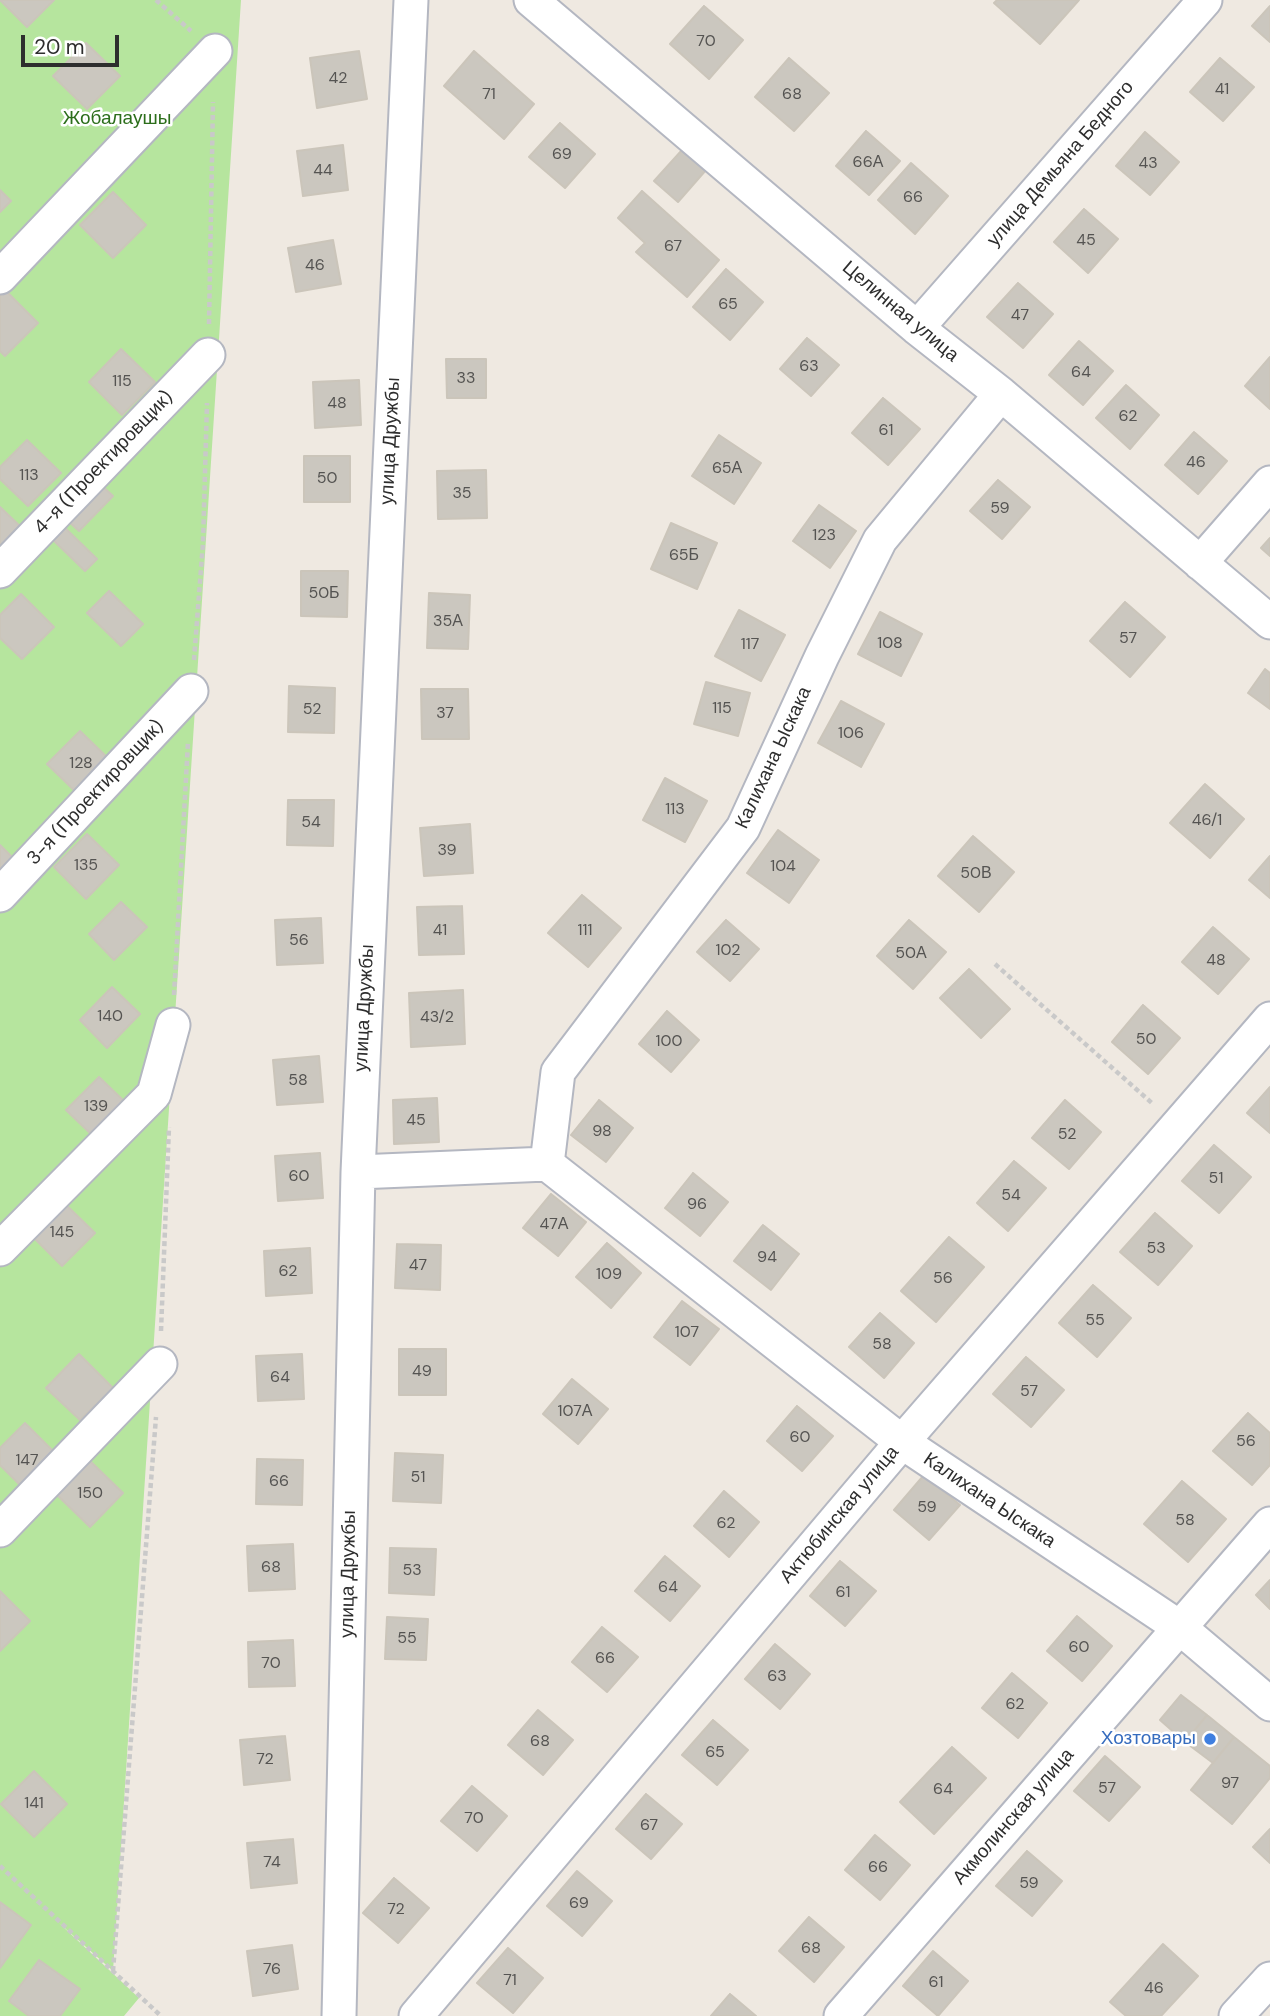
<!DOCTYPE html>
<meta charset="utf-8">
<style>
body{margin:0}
#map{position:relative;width:1270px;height:2016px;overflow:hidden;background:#efe9e1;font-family:"DM Sans",sans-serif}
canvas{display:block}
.scale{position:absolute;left:21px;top:35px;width:98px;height:32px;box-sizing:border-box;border:4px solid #2e2e2e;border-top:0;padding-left:9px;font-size:21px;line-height:24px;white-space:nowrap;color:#2e2e2e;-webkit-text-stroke:5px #fff;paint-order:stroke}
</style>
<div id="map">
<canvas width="1270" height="2016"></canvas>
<div class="scale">20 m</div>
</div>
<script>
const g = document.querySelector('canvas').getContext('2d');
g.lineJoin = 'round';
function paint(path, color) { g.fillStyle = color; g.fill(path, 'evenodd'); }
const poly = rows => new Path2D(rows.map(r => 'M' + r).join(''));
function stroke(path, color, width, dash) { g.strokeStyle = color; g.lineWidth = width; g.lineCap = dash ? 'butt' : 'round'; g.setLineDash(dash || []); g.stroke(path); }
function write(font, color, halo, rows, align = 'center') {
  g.font = font + ' "DM Sans",sans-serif'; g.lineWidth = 5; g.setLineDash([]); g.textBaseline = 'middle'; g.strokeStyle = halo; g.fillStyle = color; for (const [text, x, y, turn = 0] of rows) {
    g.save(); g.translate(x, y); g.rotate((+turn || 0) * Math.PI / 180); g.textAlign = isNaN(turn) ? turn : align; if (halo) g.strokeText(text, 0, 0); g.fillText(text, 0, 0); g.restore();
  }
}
const green = poly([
 [0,0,241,0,113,1971,58,1922,139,1998,124,2016,0,2016]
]);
const building = poly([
 [0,0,54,0,27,27,0,0],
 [997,0,1079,0,1040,44,994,3,997,0],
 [704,6,743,40,709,79,670,44,704,6],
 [1270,6,1270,42,1252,26,1270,6],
 [86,43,120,76,87,109,53,76,86,43],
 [359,51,367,99,317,108,310,58,359,51],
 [474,51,534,104,504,139,444,86,474,51],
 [789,58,829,93,794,131,755,97,789,58],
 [1220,58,1254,87,1223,121,1190,92,1220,58],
 [560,123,595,154,565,188,529,157,560,123],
 [866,131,900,161,869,195,836,166,866,131],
 [1145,132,1179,162,1150,195,1116,166,1145,132],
 [343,145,348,190,303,196,297,151,343,145],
 [682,150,706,170,678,202,654,181,682,150],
 [911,163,948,196,915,234,878,200,911,163],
 [0,190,11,201,0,212,0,190],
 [642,191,719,260,687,297,636,252,645,243,618,218,642,191],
 [113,192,146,225,113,258,80,225,113,192],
 [1084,209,1118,239,1088,273,1054,242,1084,209],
 [333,240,341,284,296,292,288,248,333,240],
 [726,269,763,302,730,340,693,307,726,269],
 [1018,283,1053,314,1023,348,987,317,1018,283],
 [5,290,38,323,5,356,0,351,0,295,5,290],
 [807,338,839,365,811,396,780,369,807,338],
 [1079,341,1113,371,1083,405,1049,375,1079,341],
 [121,349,155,382,122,415,89,382,121,349],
 [1270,357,1270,409,1245,386,1270,357],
 [446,359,486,359,486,398,447,398,446,359],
 [359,380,361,425,315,428,313,382,359,380],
 [1126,385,1159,415,1130,449,1096,418,1126,385],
 [883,398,920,429,888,465,852,433,883,398],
 [1194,432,1227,461,1198,494,1165,465,1194,432],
 [719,435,761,463,734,504,692,476,719,435],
 [27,440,61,473,28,506,0,479,0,467,27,440],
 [304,456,350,456,350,502,304,502,304,456],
 [486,470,487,518,438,519,437,471,486,470],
 [998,480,1030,507,1002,539,970,511,998,480],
 [101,485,113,496,79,531,67,520,101,485],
 [819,505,856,531,830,568,793,541,819,505],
 [0,507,24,530,0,555,0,507],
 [671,523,717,543,697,589,651,569,671,523],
 [62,525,97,559,85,571,50,537,62,525],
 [1270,538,1270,556,1261,548,1270,538],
 [301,571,348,571,347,617,301,616,301,571],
 [109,591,143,624,121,646,87,613,109,591],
 [429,593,470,595,468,649,427,648,429,593],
 [21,594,54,627,22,659,0,638,0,615,21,594],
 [1125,602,1165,637,1130,677,1090,641,1125,602],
 [739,610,785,635,761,681,715,656,739,610],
 [880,612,922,634,901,676,858,654,880,612],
 [1265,669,1270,673,1270,709,1248,693,1265,669],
 [706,682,750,693,738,736,694,724,706,682],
 [289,686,335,688,334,733,288,732,289,686],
 [421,689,468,689,469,739,422,739,421,689],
 [841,701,884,724,861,767,818,743,841,701],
 [80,731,114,764,81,797,47,764,80,731],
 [665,778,707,801,685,842,643,820,665,778],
 [1205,784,1244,819,1210,858,1170,823,1205,784],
 [288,800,334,800,333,846,287,845,288,800],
 [470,824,473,873,424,876,420,828,470,824],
 [778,830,819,860,789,903,747,873,778,830],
 [87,834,119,865,86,899,54,867,87,834],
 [973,836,1014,872,979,912,938,876,973,836],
 [0,845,23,868,0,891,0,845],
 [1270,856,1270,898,1249,880,1270,856],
 [582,895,621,928,588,967,548,933,582,895],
 [121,902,147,927,114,960,89,934,121,902],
 [462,906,464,954,419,955,417,907,462,906],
 [321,918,323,963,277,965,275,920,321,918],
 [726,920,759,949,730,981,697,952,726,920],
 [909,920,946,952,913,989,877,956,909,920],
 [1213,927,1249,959,1218,994,1182,962,1213,927],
 [969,969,1010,1009,981,1038,940,998,969,969],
 [112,987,140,1014,107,1048,80,1020,112,987],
 [463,990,465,1044,411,1047,409,993,463,990],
 [1143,1005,1180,1038,1148,1074,1112,1042,1143,1005],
 [667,1011,699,1040,671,1072,639,1044,667,1011],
 [319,1056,323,1102,277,1105,273,1060,319,1056],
 [99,1077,127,1104,94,1137,66,1110,99,1077],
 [1270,1087,1270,1133,1247,1113,1270,1087],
 [437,1098,439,1142,394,1144,393,1100,437,1098],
 [599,1100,633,1128,606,1162,571,1135,599,1100],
 [1065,1100,1101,1132,1069,1169,1032,1138,1065,1100],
 [1214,1145,1251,1177,1219,1213,1182,1181,1214,1145],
 [320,1153,323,1198,278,1201,275,1156,320,1153],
 [1014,1161,1046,1188,1008,1231,977,1203,1014,1161],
 [693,1173,728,1202,700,1236,665,1208,693,1173],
 [551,1194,586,1222,558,1256,523,1228,551,1194],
 [61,1200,95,1233,62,1266,29,1233,61,1200],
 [1155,1213,1192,1246,1158,1285,1120,1252,1155,1213],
 [763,1225,799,1254,771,1290,734,1261,763,1225],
 [949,1237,984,1267,936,1322,901,1291,949,1237],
 [607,1243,641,1273,611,1308,576,1277,607,1243],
 [397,1244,441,1245,440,1290,395,1288,397,1244],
 [310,1248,312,1293,266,1296,264,1251,310,1248],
 [1093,1285,1131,1318,1097,1357,1059,1323,1093,1285],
 [682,1301,719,1329,690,1365,654,1337,682,1301],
 [880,1313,914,1343,884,1378,849,1347,880,1313],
 [399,1349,446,1349,446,1395,399,1395,399,1349],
 [79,1354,113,1388,80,1420,46,1388,79,1354],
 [302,1354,304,1399,258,1401,256,1356,302,1354],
 [1026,1357,1064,1390,1031,1427,993,1394,1026,1357],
 [572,1379,608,1409,578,1444,543,1414,572,1379],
 [797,1406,833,1436,802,1471,767,1441,797,1406],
 [1248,1413,1270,1433,1270,1465,1252,1485,1213,1451,1248,1413],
 [25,1423,58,1456,25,1490,0,1465,0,1448,25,1423],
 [395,1453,443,1455,441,1503,393,1501,395,1453],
 [257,1459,303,1460,302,1505,256,1504,257,1459],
 [89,1460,123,1493,90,1527,56,1494,89,1460],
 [924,1475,960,1505,929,1540,894,1510,924,1475],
 [1182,1481,1226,1519,1188,1562,1144,1524,1182,1481],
 [724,1491,759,1522,729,1557,694,1526,724,1491],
 [293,1544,295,1589,249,1591,247,1546,293,1544],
 [390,1548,436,1549,434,1595,389,1593,390,1548],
 [665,1556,700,1586,670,1621,635,1591,665,1556],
 [840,1561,876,1591,845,1626,810,1596,840,1561],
 [1270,1580,1270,1609,1256,1595,1270,1580],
 [0,1591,30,1621,0,1651,0,1591],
 [1077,1616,1112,1646,1082,1681,1047,1651,1077,1616],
 [387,1617,428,1619,426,1660,385,1659,387,1617],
 [602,1627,638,1657,607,1692,572,1662,602,1627],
 [293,1640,295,1686,249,1687,248,1642,293,1640],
 [775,1644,810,1674,780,1709,745,1679,775,1644],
 [1012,1673,1047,1703,1018,1738,982,1708,1012,1673],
 [1181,1695,1207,1715,1185,1742,1160,1720,1181,1695],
 [538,1710,573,1740,543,1775,508,1745,538,1710],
 [1207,1715,1234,1737,1213,1763,1185,1742,1207,1715],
 [713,1720,748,1750,717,1785,682,1755,713,1720],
 [285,1736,290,1780,244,1785,240,1740,285,1736],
 [1234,1737,1270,1766,1270,1778,1232,1824,1191,1790,1234,1737],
 [952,1747,986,1778,934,1834,900,1802,952,1747],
 [1105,1756,1140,1787,1109,1821,1074,1791,1105,1756],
 [34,1771,67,1804,34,1837,1,1804,34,1771],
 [472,1786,507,1816,477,1851,441,1821,472,1786],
 [646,1794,682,1824,651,1859,616,1829,646,1794],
 [1270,1829,1270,1863,1253,1847,1270,1829],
 [875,1835,910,1865,880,1900,845,1870,875,1835],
 [293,1839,297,1883,251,1888,247,1843,293,1839],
 [1027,1851,1062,1881,1032,1916,996,1886,1027,1851],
 [577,1871,612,1901,582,1936,547,1906,577,1871],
 [394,1878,429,1908,398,1943,363,1913,394,1878],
 [0,1902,31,1925,0,1968,0,1902],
 [809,1917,844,1947,814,1982,779,1951,809,1917],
 [1163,1944,1198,1976,1161,2016,1126,2016,1110,2002,1163,1944],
 [292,1945,298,1989,253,1996,247,1951,292,1945],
 [508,1948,543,1978,513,2013,477,1983,508,1948],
 [933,1951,968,1981,938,2016,903,1986,933,1951],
 [39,1960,80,1989,60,2016,29,2016,9,2001,39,1960],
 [730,1994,756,2016,711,2016,730,1994]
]);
const path = poly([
 [156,0,191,31],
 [209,324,213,102],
 [194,660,203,543,207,403],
 [995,964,1153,1104],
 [174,995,188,742],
 [161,1331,169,1127],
 [0,1866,161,2016],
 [113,1971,156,1417]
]);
const minor = poly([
 [531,0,917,328,1001,394,1270,622],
 [0,277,215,51],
 [917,328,1205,0],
 [1200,563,1270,483],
 [0,571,208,355],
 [0,895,191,691],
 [547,1164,558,1072,743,828,822,656,880,540,1001,394],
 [358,1172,547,1164,902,1442,1179,1627,1270,1704],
 [0,1249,154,1094,173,1025],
 [0,1530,160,1364],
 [339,2016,358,1172,411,0],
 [416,2016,902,1442,1270,1019],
 [841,2016,1270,1524],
 [1236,2016,1270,1979]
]);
const markers = [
 [1210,1739,7,"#3f7fe0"]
];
const numberNames = [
 ["70",706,42],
 ["42",338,79],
 ["41",1222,90],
 ["71",489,95],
 ["68",792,95],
 ["69",562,155],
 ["66А",868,163],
 ["43",1148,164],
 ["44",323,171],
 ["66",913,198],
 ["45",1086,241],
 ["67",673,247],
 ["46",315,266],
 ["65",728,305],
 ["47",1020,316],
 ["63",809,367],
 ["64",1081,373],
 ["33",466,379],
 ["115",122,382],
 ["48",337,404],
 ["62",1128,417],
 ["61",886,431],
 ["46",1196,463],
 ["65А",727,469],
 ["113",29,476],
 ["50",327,479],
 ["35",462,494],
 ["59",1000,509],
 ["123",824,536],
 ["65Б",684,556],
 ["50Б",324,594],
 ["35А",448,622],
 ["57",1128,639],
 ["108",890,644],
 ["117",750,645],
 ["115",722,709],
 ["52",312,710],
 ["37",445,714],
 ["106",851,734],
 ["128",81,764],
 ["113",675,810],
 ["46/1",1207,821],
 ["54",311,823],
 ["39",447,851],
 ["135",86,866],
 ["104",783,867],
 ["50В",976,874],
 ["41",440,931],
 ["111",585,931],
 ["56",299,941],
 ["102",728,951],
 ["50А",911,954],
 ["48",1216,961],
 ["140",110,1017],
 ["43/2",437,1018],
 ["50",1146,1040],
 ["100",669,1042],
 ["58",298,1081],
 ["139",96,1107],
 ["45",416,1121],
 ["98",602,1132],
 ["52",1067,1135],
 ["60",299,1177],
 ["51",1216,1179],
 ["54",1011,1196],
 ["96",697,1205],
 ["47А",554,1225],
 ["145",62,1233],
 ["53",1156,1249],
 ["94",767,1258],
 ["47",418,1266],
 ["62",288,1272],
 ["109",609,1275],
 ["56",943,1279],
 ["55",1095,1321],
 ["107",687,1333],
 ["58",882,1345],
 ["49",422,1372],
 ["64",280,1378],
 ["57",1029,1392],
 ["107А",575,1412],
 ["60",800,1438],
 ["56",1246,1442],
 ["147",27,1461],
 ["51",418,1478],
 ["66",279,1482],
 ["150",90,1494],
 ["59",927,1508],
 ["58",1185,1521],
 ["62",726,1524],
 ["68",271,1568],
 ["53",412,1571],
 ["64",668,1588],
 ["61",843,1593],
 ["55",407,1639],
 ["60",1079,1648],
 ["66",605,1659],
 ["70",271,1664],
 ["63",777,1677],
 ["62",1015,1705],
 ["68",540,1742],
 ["65",715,1753],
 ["72",265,1760],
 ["97",1230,1784],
 ["57",1107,1789],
 ["64",943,1790],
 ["141",34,1804],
 ["70",474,1819],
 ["67",649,1826],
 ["74",272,1863],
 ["66",878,1868],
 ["59",1029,1884],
 ["69",579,1904],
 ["72",396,1910],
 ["68",811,1949],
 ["76",272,1970],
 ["71",510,1981],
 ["61",936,1983],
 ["46",1154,1989]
];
const parkNames = [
 ["Жобалаушы",117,119]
];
const streetNames = [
 ["улица Демьяна Бедного",1061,164,-49],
 ["Целинная улица",900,312,40],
 ["улица Дружбы",391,441,-87],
 ["4-я (Проектировщик)",104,463,-46],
 ["Калихана Ыскака",774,758,-65],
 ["3-я (Проектировщик)",96,793,-47],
 ["улица Дружбы",365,1008,-87],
 ["Калихана Ыскака",989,1501,34],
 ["Актюбинская улица",840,1515,-50],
 ["улица Дружбы",349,1574,-89],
 ["Акмолинская улица",1014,1817,-49]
];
const shopNames = [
 ["Хозтовары",1196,1739]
];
paint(green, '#b6e59e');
paint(building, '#cbc7bf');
stroke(building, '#cbc5ba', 2);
stroke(minor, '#b4b7c1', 37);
stroke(path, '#c9c9c9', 4.5, [5, 3.5]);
stroke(minor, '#fff', 33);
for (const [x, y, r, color] of markers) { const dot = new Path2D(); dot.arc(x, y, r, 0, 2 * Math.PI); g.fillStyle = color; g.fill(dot); stroke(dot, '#fff', 2.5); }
write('16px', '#555452', null, numberNames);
write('19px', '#2c6e1b', '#fff', parkNames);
write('19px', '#2e2e2e', '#fff', streetNames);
write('19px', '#366cbe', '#fff', shopNames, 'right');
</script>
